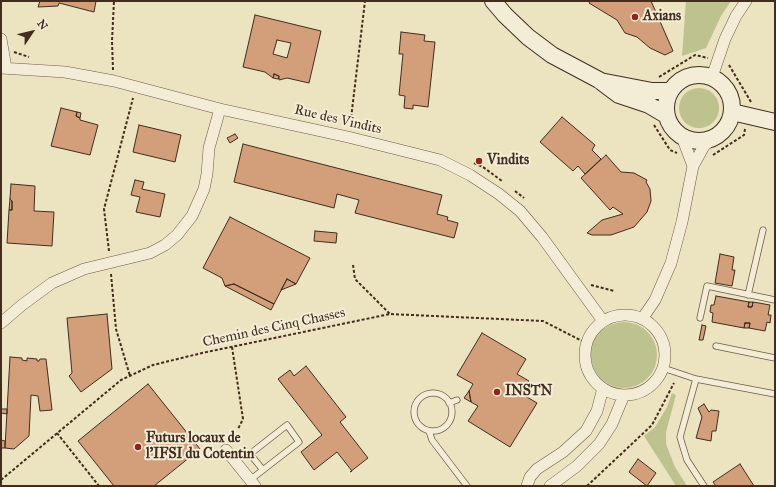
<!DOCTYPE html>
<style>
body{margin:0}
#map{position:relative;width:776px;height:487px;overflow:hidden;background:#ece3c1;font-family:"IM FELL Great Primer",serif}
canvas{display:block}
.frame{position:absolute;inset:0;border:2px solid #412c1d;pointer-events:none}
.north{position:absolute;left:12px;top:12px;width:40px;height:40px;-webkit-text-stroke:3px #f3edd7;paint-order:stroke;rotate:55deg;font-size:11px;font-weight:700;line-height:16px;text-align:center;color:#412c1d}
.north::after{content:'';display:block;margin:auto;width:14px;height:18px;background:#412c1d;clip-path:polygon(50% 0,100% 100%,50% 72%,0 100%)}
</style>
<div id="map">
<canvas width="776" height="487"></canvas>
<div class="frame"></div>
<div class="north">N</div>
</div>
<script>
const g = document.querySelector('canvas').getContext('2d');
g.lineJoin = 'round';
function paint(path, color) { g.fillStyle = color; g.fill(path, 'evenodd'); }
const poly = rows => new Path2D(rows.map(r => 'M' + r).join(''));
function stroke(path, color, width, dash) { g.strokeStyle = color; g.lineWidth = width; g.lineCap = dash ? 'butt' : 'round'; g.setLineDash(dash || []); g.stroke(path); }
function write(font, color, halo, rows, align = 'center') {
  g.font = font + ' "IM FELL Great Primer",serif'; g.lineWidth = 4; g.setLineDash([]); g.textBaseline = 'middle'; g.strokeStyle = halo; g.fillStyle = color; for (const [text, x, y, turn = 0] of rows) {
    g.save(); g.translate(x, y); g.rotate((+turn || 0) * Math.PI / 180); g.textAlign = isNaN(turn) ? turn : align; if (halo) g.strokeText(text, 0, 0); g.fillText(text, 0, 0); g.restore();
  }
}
const green = poly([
 [686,1,731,1,721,16,706,48,682,56],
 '679 108a20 20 0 1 1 40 0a20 20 0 1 1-40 0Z',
 '591 355a33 33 0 1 1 66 0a33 33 0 1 1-66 0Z',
 [672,393,676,395,666,432,666,444,675,467,687,486,676,486,644,436,655,427,667,407]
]);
const building = poly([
 [40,1,96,1,94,12,59,3,58,6,38,7,40,1],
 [590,1,651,1,673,51,665,55,650,48,637,37,625,33,617,20,589,3,590,1],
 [255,15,321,31,309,83,287,78,279,80,279,76,274,74,273,78,265,72,243,67,255,15],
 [277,40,291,43,287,58,273,54,277,40],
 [401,32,425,35,424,41,435,42,428,107,413,105,413,109,404,108,405,96,399,95,403,54,399,54,401,32],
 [274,74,279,76,278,79,273,78,274,74],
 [61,108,77,112,76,116,80,118,80,120,98,125,90,155,51,146,61,108],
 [77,112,81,113,80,118,76,116,77,112],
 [562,117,595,145,592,150,601,159,585,174,578,166,573,171,540,142,562,117],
 [139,125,181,135,175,162,133,152,139,125],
 [235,134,238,138,230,143,227,138,235,134],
 [243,144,442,195,437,214,448,217,447,220,458,223,454,238,355,213,359,200,337,194,334,208,234,182,243,144],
 [606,155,621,172,634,173,647,180,646,182,650,189,651,201,647,212,634,227,611,235,592,235,587,233,602,220,623,214,613,207,610,210,581,178,606,155],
 [135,180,144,182,142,189,165,194,160,217,136,212,140,197,131,195,135,180],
 [11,184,35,186,34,211,54,212,52,246,7,243,9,210,12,210,12,201,10,199,11,184],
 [10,199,12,201,12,210,9,210,10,199],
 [230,217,310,258,296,284,287,279,274,304,234,284,225,286,222,278,203,268,230,217],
 [315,231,337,233,336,243,314,241,315,231],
 [720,254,734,257,732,270,735,270,732,286,715,283,720,254],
 [287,279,296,284,281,290,287,279],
 [234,284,274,304,271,310,225,286,234,284],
 [716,296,749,302,748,307,752,307,753,302,770,305,768,315,771,315,770,323,767,322,765,331,749,328,750,323,745,323,744,328,712,322,713,313,710,312,711,305,714,305,716,296],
 [749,302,753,302,752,307,748,307,749,302],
 [107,314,112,369,81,392,69,376,72,373,67,318,107,314],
 [745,323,750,323,749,328,744,328,745,323],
 [702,325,706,326,703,340,699,340,702,325],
 [482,333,526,359,517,374,529,381,522,394,537,403,510,447,468,421,478,406,471,402,469,391,473,384,457,375,482,333],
 [10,357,22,358,22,360,27,361,27,358,37,359,37,361,39,361,40,359,46,359,52,410,40,411,38,396,31,395,29,436,14,449,5,448,10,357],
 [306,366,346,417,340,422,368,458,350,472,352,471,337,452,314,470,301,452,322,435,278,379,290,370,294,376,306,366],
 [148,384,200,449,154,486,114,486,78,441,148,384],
 [469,391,471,402,464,398,469,391],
 [704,404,709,412,711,410,719,411,716,431,712,431,711,441,696,438,702,417,698,408,704,404],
 [1,409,7,409,7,414,1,413,1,409],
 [1,440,5,441,5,448,1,448,1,440],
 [638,459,656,473,647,486,629,472,638,459],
 [740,464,754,486,716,486,713,482,740,464]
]);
const path = poly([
 [14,52,29,57],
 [729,65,751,102],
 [113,70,112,41,114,1],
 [659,77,695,55,708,58],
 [654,125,670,150,677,153],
 [350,127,365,1],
 [713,155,744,135,745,129],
 [474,163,483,167,502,181],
 [515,191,524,198],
 [109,251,104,209,133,98],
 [353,265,355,279,390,314],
 [111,274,116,329,130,376],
 [591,285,614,291],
 [232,347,243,419,238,429],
 [57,433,99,486],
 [1,480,121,380,153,365,202,353,390,314,543,321,586,343],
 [587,486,652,425,674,383]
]);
const service = poly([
 [748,295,763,230],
 [700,318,707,286,775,300],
 [716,346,775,358],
 [663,368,696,379,775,394],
 [696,379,680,437,687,460,704,486],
 '414 412a19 19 0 1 1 38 0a19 19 0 1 1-38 0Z',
 [449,403,457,400],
 [429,431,432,440,467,486],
 [250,480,299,442,287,425,250,454,263,470]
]);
const minor = poly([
 [1,39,6,68],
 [1,68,65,72,114,81,220,109,348,137,440,160,470,175,499,194,520,211,542,237,603,321],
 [712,77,725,39,736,16,746,1],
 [693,166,704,146,712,139],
 '585 355a40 40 0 1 1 80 0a40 40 0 1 1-80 0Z',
 [642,319,655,300,671,263,682,222,693,166,682,137],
 [1,323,22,305,52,283,84,269,150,253,165,245,177,235,192,216,204,189,207,174,209,148,220,109],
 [226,450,255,486],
 [527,486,530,477,537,469,563,452,586,431,597,411,603,388],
 [550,486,577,466,599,444,612,424,624,395]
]);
const secondary = poly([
 [493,1,505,15,528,37,552,55,599,80,619,95,649,105,666,115],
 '666 108a33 33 0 1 1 66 0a33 33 0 1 1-66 0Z',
 [600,81,652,91,670,91],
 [732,112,775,122]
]);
const markers = [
 [635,17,4,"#8f2418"],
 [479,161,4,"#8f2418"],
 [497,392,4,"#8f2418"],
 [138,447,4,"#8f2418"]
];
const poiNames = [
 ["Axians",643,17],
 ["Vindits",487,161],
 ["INSTN",505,392],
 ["Futurs locaux de",146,439],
 ["l'IFSI du Cotentin",146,455]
];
const streetNames = [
 ["Rue des Vindits",338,120,13],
 ["Chemin des Cinq Chasses",274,328,-12]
];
paint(green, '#bec28f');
paint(building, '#d29f7a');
stroke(building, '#412c1d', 1);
stroke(service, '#6c5a46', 7);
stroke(minor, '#6c5a46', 12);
stroke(secondary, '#412c1d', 18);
stroke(path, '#412c1d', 2, [3, 2]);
stroke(service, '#f3edd7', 5.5);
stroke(minor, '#f3edd7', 11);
stroke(secondary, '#f3edd7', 16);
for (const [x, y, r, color] of markers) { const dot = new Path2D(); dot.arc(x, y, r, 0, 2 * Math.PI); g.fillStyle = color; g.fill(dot); stroke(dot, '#f3edd7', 1.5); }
write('bold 14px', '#412c1d', '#f3edd7', poiNames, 'left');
write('14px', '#412c1d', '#f3edd7', streetNames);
</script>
